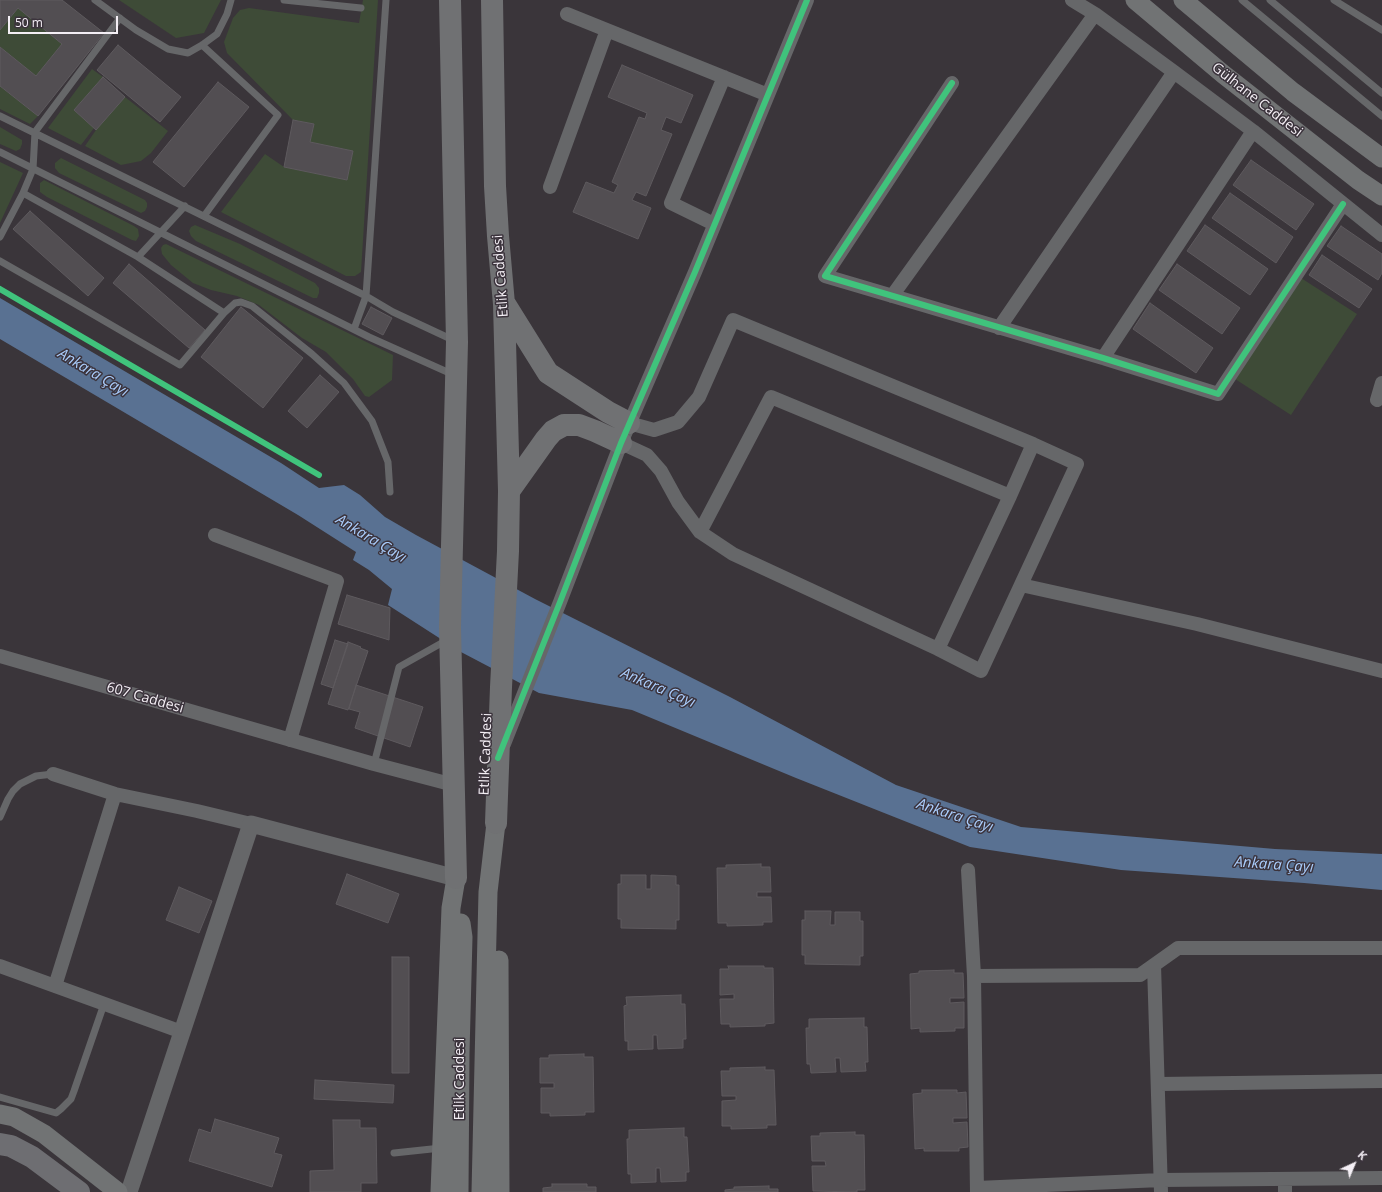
<!DOCTYPE html>
<meta charset="utf-8">
<style>
body{margin:0}
#map{position:relative;width:1382px;height:1192px;overflow:hidden;background:#3a353a;font-family:"Open Sans",sans-serif}
canvas{display:block}
.north{position:absolute;left:1334px;top:1144px;width:40px;height:40px;-webkit-text-stroke:3px #3b333c;paint-order:stroke;rotate:44deg;font-size:11px;font-weight:700;line-height:16px;text-align:center;color:#f4eff5}
.north::after{content:'';display:block;margin:auto;width:14px;height:18px;background:#f4eff5;clip-path:polygon(50% 0,100% 100%,50% 72%,0 100%)}
.scale{position:absolute;left:8px;top:16px;width:110px;height:18px;box-sizing:border-box;border:2px solid #f4eff5;border-top:0;padding-left:5px;font-size:12px;line-height:14px;white-space:nowrap;color:#f4eff5;-webkit-text-stroke:3px #3b333c;paint-order:stroke}
</style>
<div id="map">
<canvas width="1382" height="1192"></canvas>
<div class="north">K</div>
<div class="scale">50 m</div>
</div>
<script>
const g = document.querySelector('canvas').getContext('2d');
g.lineJoin = 'round';
function paint(path, color) { g.fillStyle = color; g.fill(path, 'evenodd'); }
const poly = rows => new Path2D(rows.map(r => 'M' + r).join(''));
function stroke(path, color, width, dash) { g.strokeStyle = color; g.lineWidth = width; g.lineCap = dash ? 'butt' : 'round'; g.setLineDash(dash || []); g.stroke(path); }
function write(font, color, halo, rows, align = 'center') {
  g.font = font + ' "Open Sans",sans-serif'; g.lineWidth = 3; g.setLineDash([]); g.textBaseline = 'middle'; g.strokeStyle = halo; g.fillStyle = color; for (const [text, x, y, turn = 0] of rows) {
    g.save(); g.translate(x, y); g.rotate((+turn || 0) * Math.PI / 180); g.textAlign = isNaN(turn) ? turn : align; if (halo) g.strokeText(text, 0, 0); g.fillText(text, 0, 0); g.restore();
  }
}
const green = poly([
 [119,0,221,0,204,33,176,38],
 [363,0,378,0,361,272,355,276,346,276,221,212,265,154,284,167,347,180,353,151,310,142,314,124,293,120,227,53,224,42,233,18,240,10,249,8,359,23],
 [18,8,62,44,36,76,0,47,0,30],
 [92,69,103,77,74,110,94,128,81,145,48,128],
 [0,86,38,116,30,124,0,109],
 [125,97,168,131,151,153,141,161,121,165,85,146,96,130],
 [0,127,22,140,22,144,20,149,16,151,0,144],
 [61,158,145,200,147,203,147,207,145,211,141,213,59,173,55,168,55,163],
 [0,162,23,173,0,223],
 [44,180,134,226,138,229,139,236,136,241,132,240,47,197,40,192,40,183],
 [195,225,240,244,315,283,319,288,319,293,317,298,313,298,196,241,191,236,189,231,191,227],
 [166,244,393,355,392,380,369,397,365,396,353,379,326,352,302,338,259,305,237,296,211,290,193,283,171,265,162,254,161,248,163,245],
 [1301,278,1357,314,1291,415,1235,379]
]);
const water = poly([
 [0,298,281,463,319,488,344,485,360,495,385,517,416,535,535,599,730,697,896,785,1021,827,1275,849,1382,854,1382,890,1304,883,1121,870,970,847,796,778,632,710,539,693,461,652,388,605,392,589,369,570,353,560,356,552,298,515,0,339]
]);
const building = poly([
 [0,0,62,0,104,33,38,116,0,86,0,47,36,76,62,44,18,8,0,30,0,0],
 [118,45,181,97,160,122,97,70,118,45],
 [622,65,693,95,681,123,666,117,661,130,672,134,646,196,636,192,632,200,651,208,638,239,573,212,586,182,614,193,618,185,612,182,639,117,645,119,647,113,608,97,622,65],
 [103,77,125,97,96,130,74,110,103,77],
 [218,82,249,107,184,187,153,162,218,82],
 [293,120,314,124,310,142,353,151,347,180,284,167,293,120],
 [1251,160,1314,204,1296,230,1233,185,1251,160],
 [1230,193,1293,237,1276,263,1212,218,1230,193],
 [30,211,104,278,88,296,13,229,30,211],
 [1205,225,1268,269,1250,295,1187,251,1205,225],
 [1341,226,1382,254,1382,273,1378,280,1327,246,1341,226],
 [1322,255,1372,289,1359,308,1309,275,1322,255],
 [129,264,205,330,189,348,113,283,129,264],
 [1177,264,1240,308,1222,334,1159,290,1177,264],
 [1150,303,1213,348,1196,373,1133,329,1150,303],
 [241,307,303,358,263,408,201,357,241,307],
 [371,307,392,318,383,335,362,324,371,307],
 [320,375,339,392,307,428,288,411,320,375],
 [347,595,390,608,389,640,338,624,347,595],
 [335,640,348,644,333,688,321,684,335,640],
 [348,642,361,647,360,648,368,651,348,710,328,704,348,642],
 [356,685,423,707,410,747,355,728,360,712,349,709,356,685],
 [761,864,761,867,770,867,771,892,757,892,757,897,771,897,772,922,763,922,763,925,727,926,727,923,718,923,717,868,726,868,726,865,761,864],
 [347,874,399,894,388,923,336,904,347,874],
 [621,875,646,875,646,889,651,889,651,875,676,876,676,885,679,885,679,920,676,920,676,929,621,928,621,919,618,919,618,884,621,884,621,875],
 [179,887,212,901,199,933,166,920,179,887],
 [805,911,831,911,830,925,835,925,835,912,860,912,860,921,863,921,863,956,860,956,860,965,805,964,805,955,802,955,802,920,805,920,805,911],
 [392,957,409,957,409,1073,392,1073,392,957],
 [728,966,764,966,764,968,773,968,774,1023,765,1024,765,1026,730,1027,730,1024,721,1024,720,999,734,999,734,994,720,995,720,969,729,969,728,966],
 [954,970,954,973,963,973,964,998,950,998,950,1003,964,1002,964,1028,955,1028,955,1031,920,1032,920,1028,911,1029,910,974,919,973,919,971,954,970],
 [681,995,681,1004,685,1004,686,1039,683,1039,683,1048,658,1049,657,1035,653,1035,653,1049,628,1050,628,1041,625,1041,624,1006,627,1005,626,997,681,995],
 [864,1018,864,1027,867,1027,868,1062,865,1062,866,1071,841,1072,840,1058,835,1058,836,1072,811,1073,810,1064,807,1064,806,1028,809,1028,809,1019,864,1018],
 [584,1054,584,1057,593,1057,594,1112,585,1112,585,1115,550,1116,550,1113,541,1113,541,1088,554,1088,554,1083,540,1083,540,1058,549,1058,549,1055,584,1054],
 [765,1067,765,1070,774,1070,776,1125,767,1125,767,1128,731,1129,731,1126,722,1126,722,1101,736,1100,736,1096,722,1096,721,1071,730,1071,730,1068,765,1067],
 [315,1080,394,1085,393,1103,314,1099,315,1080],
 [922,1090,957,1090,957,1093,966,1092,967,1118,953,1118,953,1123,967,1122,968,1147,959,1148,959,1151,924,1151,924,1148,915,1149,913,1094,922,1093,922,1090],
 [215,1119,279,1138,274,1153,282,1155,272,1187,189,1161,199,1129,211,1133,215,1119],
 [333,1120,360,1120,360,1128,376,1128,377,1183,361,1183,361,1192,310,1192,310,1171,334,1170,333,1120],
 [684,1128,684,1137,687,1137,689,1172,686,1172,686,1181,661,1182,660,1168,656,1168,656,1182,631,1183,631,1174,628,1174,627,1139,629,1139,629,1130,684,1128],
 [855,1132,855,1135,864,1135,865,1190,857,1190,857,1192,813,1191,812,1166,826,1166,825,1161,812,1161,811,1136,820,1136,820,1133,855,1132],
 [552,1184,587,1184,587,1187,596,1187,596,1192,543,1192,543,1188,552,1187,552,1184],
 [769,1186,769,1189,778,1189,778,1192,725,1192,725,1190,734,1189,734,1187,769,1186]
]);
const service = poly([
 [95,0,136,30,168,49,188,53,202,45,217,34,227,14,231,0],
 [284,0,361,8],
 [1242,0,1382,116],
 [1270,0,1382,93],
 [1334,0,1382,30],
 [120,18,35,132,33,169,23,193,138,257],
 [202,45,278,115,204,216],
 [0,116,366,296,393,312,453,340],
 [0,152,369,337,454,375],
 [0,237,23,193],
 [0,261,70,301,180,365,224,313,138,257,185,206],
 [224,313,235,303,241,302,252,306,312,354,344,383,372,421,388,462,390,492],
 [354,329,366,296,386,0],
 [374,764,399,667,447,640],
 [0,817,8,799,13,791,20,784,36,776,53,774],
 [0,1097,56,1113,61,1109,71,1099,74,1091,104,1004],
 [394,1153,441,1148]
]);
const minor = poly([
 [1072,0,1095,14,1174,72,1253,131,1382,235],
 [567,14,768,95],
 [952,83,825,276,1103,358,1218,394,1343,204],
 [550,187,607,30],
 [714,224,671,203,724,77],
 [892,296,1095,14],
 [999,328,1174,72],
 [1103,358,1253,131],
 [1377,400,1382,383],
 [629,423,654,430,678,422,699,397,733,320,1033,444,1077,464,981,671,938,649],
 [621,443,647,455,661,471,678,502,700,532,733,554,938,649,1010,496,1033,444],
 [700,532,771,397,1010,496],
 [215,535,337,581,290,740],
 [1021,585,1197,624,1382,671],
 [0,656,374,764,454,785],
 [504,744,560,602,621,443,695,272,807,0],
 [53,774,115,794,197,811,251,824],
 [968,870,974,976,977,1192],
 [1154,965,1161,1192],
 [0,966,182,1032],
 [974,976,1140,975,1178,948,1382,948],
 [55,986,115,794],
 [1159,1084,1382,1081],
 [977,1188,1161,1180,1382,1178],
 [1285,1192,1285,1179]
]);
const tertiary = poly([
 [129,1192,251,824,456,878]
]);
const secondary = poly([
 [1135,0,1223,74,1358,180,1382,196],
 [1183,0,1293,92,1382,158],
 [499,960,500,1192],
 [0,1114,14,1117,44,1134,118,1192],
 [440,1192,451,908,456,878],
 [459,1192,460,1053,463,937,461,923],
 [481,1192,488,892,496,823]
]);
const primary = poly([
 [450,0,457,342,450,627,456,878],
 [492,0,495,186,498,236,504,304,509,491,508,551,501,687,496,823],
 [505,304,548,373,608,412,629,423],
 [509,491,546,439,553,431,564,425,579,425,595,431,621,443]
]);
const trunk = poly([
 [0,1144,11,1146,32,1157,79,1192]
]);
const cycleway = poly([
 [952,83,825,276,1103,358,1218,394,1343,204],
 [0,289,319,475],
 [498,758,560,602,621,443,695,272,807,0]
]);
const streetNames = [
 ["Gülhane Caddesi",1257,100,38],
 ["Etlik Caddesi",501,276,-94],
 ["607 Caddesi",145,698,16],
 ["Etlik Caddesi",486,754,-88],
 ["Etlik Caddesi",460,1079,-90]
];
const waterNames = [
 ["Ankara Çayı",93,373,31],
 ["Ankara Çayı",371,539,31],
 ["Ankara Çayı",658,688,23],
 ["Ankara Çayı",955,816,18],
 ["Ankara Çayı",1274,865,4]
];
paint(green, '#3e4b37');
paint(water, '#597192');
paint(building, '#524e52');
stroke(building, '#5e5a5e', 1);
stroke(service, '#666769', 7);
stroke(minor, '#666769', 14);
stroke(tertiary, '#666769', 17);
stroke(secondary, '#717374', 19);
stroke(primary, '#707173', 22);
stroke(trunk, '#6e6e72', 22);
stroke(cycleway, '#40c37c', 6);
write('14px', '#f4eff5', '#3b333c', streetNames);
write('italic 15px', '#aacdfc', '#3b333c', waterNames);
</script>
